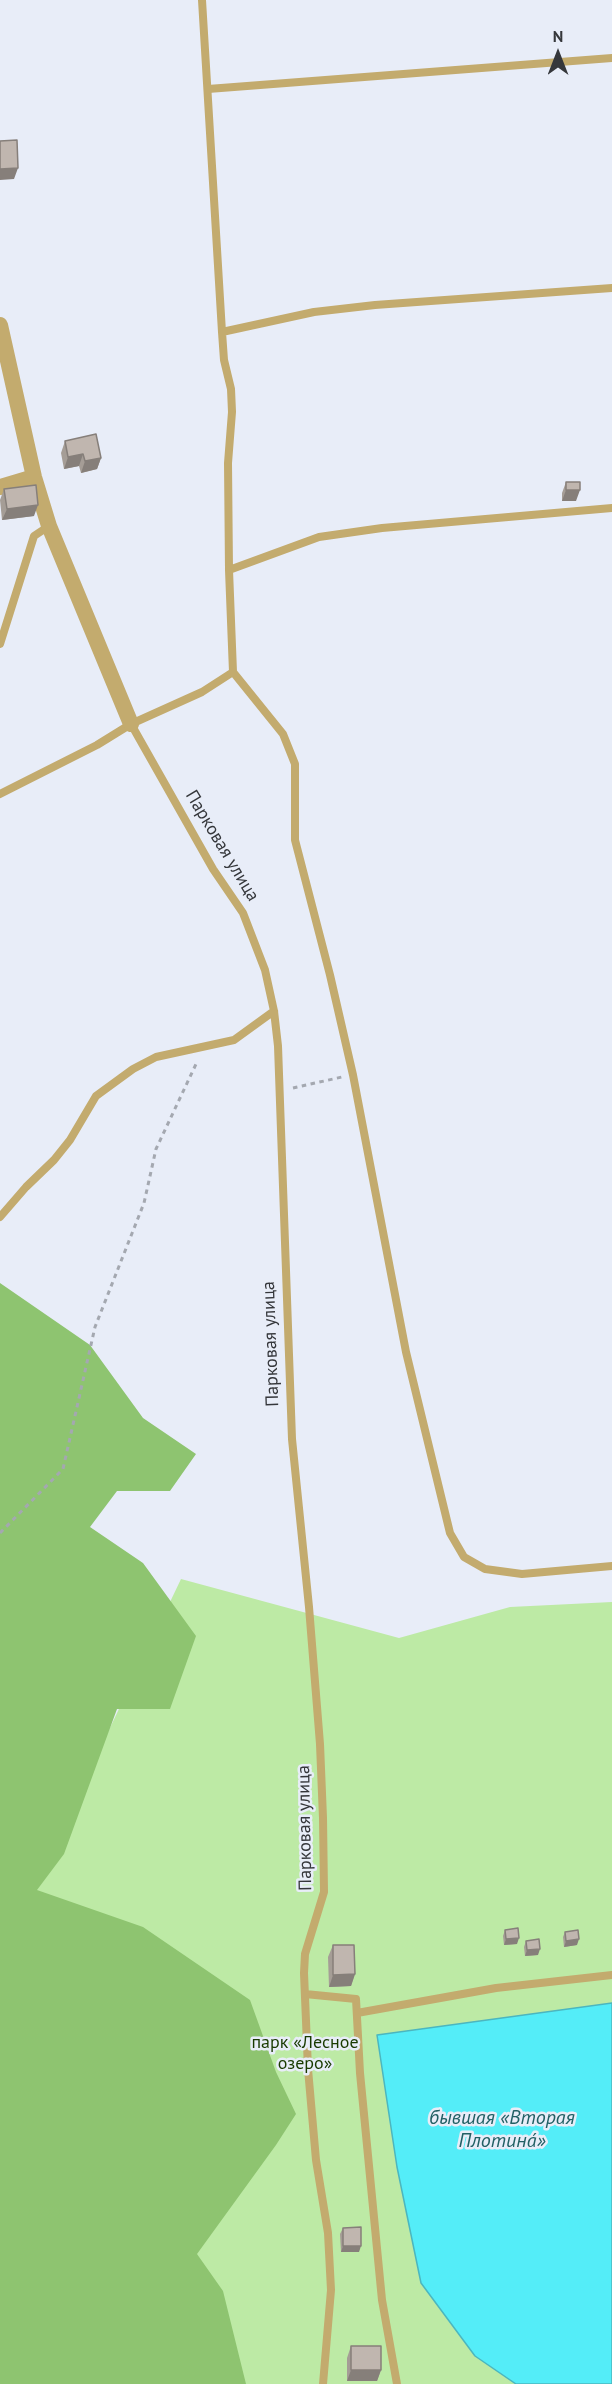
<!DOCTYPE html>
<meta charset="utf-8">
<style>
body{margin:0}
#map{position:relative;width:612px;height:2384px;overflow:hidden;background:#e8edf8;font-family:"PT Sans",sans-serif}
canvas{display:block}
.north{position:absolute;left:528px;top:24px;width:60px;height:60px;-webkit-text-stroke:4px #e8edf8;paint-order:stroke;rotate:0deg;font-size:16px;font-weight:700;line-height:24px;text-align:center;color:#35373b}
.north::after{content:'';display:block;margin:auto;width:21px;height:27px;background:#35373b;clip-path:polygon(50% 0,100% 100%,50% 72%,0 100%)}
</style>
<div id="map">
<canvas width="612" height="2384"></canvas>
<div class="north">N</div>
</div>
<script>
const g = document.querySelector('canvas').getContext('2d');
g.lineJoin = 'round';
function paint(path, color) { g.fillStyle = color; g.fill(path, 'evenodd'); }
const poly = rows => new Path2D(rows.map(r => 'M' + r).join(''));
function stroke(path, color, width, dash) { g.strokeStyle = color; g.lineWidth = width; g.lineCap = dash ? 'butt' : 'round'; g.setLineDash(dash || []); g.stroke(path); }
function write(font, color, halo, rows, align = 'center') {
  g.font = font + ' "PT Sans",sans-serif'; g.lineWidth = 5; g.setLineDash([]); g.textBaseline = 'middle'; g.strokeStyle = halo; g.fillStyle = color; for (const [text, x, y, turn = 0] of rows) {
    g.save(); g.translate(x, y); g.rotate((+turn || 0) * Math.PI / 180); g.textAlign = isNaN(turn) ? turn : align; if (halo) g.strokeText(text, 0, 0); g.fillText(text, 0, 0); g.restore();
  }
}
const green = poly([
 [181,1579,399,1638,510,1607,612,1602,612,2384,0,2384,0,2016,22,1912]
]);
const forest = poly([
 [0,1283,90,1345,143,1418,196,1454,170,1491,117,1491,90,1527,143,1563,196,1636,170,1709,117,1709,64,1854,37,1890,143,1927,250,2000,276,2072,296,2114,276,2145,197,2254,223,2291,246,2384,0,2384]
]);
const water = poly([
 [612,2003,612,2384,516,2384,475,2356,421,2283,397,2167,377,2035,612,2003]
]);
const path = poly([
 [293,1088,342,1077],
 [0,1533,63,1469,95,1327,144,1203,156,1149,197,1062]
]);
const service = poly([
 [202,0,222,332,224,360,231,389,232,412,228,463,229,570],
 [208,89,612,58],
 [222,332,314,312,375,305,612,288],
 [0,644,34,536,49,526],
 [233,672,283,734,295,764,295,840,330,975,353,1075,406,1352,450,1533,464,1557,485,1569,522,1574,612,1566],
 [131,724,213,869,243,913,265,970,274,1011,278,1046,292,1439,309,1607,320,1744,323,1818,324,1892,305,1954,304,1973,308,2069,316,2160,328,2233,331,2290,323,2384],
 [0,794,97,745,131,724,202,692,233,672,229,570,319,537,382,528,612,508],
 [0,1217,26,1187,54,1160,70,1140,96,1096,133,1069,156,1057,234,1040,274,1011],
 [305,1994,356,1999,360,2073,382,2300,397,2384],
 [357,2013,496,1988,612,1975]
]);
const minor = poly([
 [0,325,34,477,49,526,131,724],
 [0,487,34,477]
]);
const wall = poly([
 [65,441,101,458,97,469,81,473,79,466,64,469,61,453],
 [566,482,576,501,562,501,562,493],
 [4,489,34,516,2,520,0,500],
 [505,1930,517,1944,504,1945,503,1936],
 [565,1932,577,1945,564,1947,563,1937],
 [526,1941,538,1955,525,1956,524,1947],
 [333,1945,355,1974,351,1986,329,1987,328,1957],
 [343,2228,359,2252,341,2252,340,2234],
 [351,2346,381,2370,377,2381,347,2381,347,2358]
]);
const shadedWall = poly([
 [18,168,14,179,0,180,0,169],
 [83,454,79,466,64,469,68,457],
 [101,458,97,469,81,473,85,461],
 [566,490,580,490,576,501,562,501],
 [38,505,34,516,2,520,7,509],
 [519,1938,517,1944,504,1945,506,1939],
 [579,1939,577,1945,564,1947,566,1941],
 [540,1949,538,1955,525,1956,527,1950],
 [355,1974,351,1986,329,1987,333,1975],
 [343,2246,361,2246,359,2252,341,2252],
 [351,2370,381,2370,377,2381,347,2381]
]);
const building = poly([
 [17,140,18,168,0,169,0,141,17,140],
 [96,434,101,458,85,461,83,454,68,457,65,441,96,434],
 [566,482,580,482,580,490,566,490,566,482],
 [36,485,38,505,7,509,4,489,36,485],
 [518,1928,519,1938,506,1939,505,1930,518,1928],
 [578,1930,579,1939,566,1941,565,1932,578,1930],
 [539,1939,540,1949,527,1950,526,1941,539,1939],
 [333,1945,354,1945,355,1974,333,1975,333,1945],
 [361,2227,361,2246,343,2246,343,2228,361,2227],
 [351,2346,381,2346,381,2370,351,2370,351,2346]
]);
const streetNames = [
 ["Парковая улица",222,846,59],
 ["Парковая улица",271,1344,-92],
 ["Парковая улица",305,1828,-91]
];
const parkNames = [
 ["парк «Лесное",305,2043],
 ["озеро»",305,2064]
];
const waterNames = [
 ["бывшая «Вторая",502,2118],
 ["Плотинá»",502,2141]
];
paint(green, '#bdeaa5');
paint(forest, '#8ec470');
paint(water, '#54edf8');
stroke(water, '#4bb6bf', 1.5);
stroke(path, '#a4a8b0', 3, [4.5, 4.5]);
stroke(service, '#c3ab6e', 8);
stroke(minor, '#c3ab6e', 16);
paint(wall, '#a59d96');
paint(shadedWall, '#867f7a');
paint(building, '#c0b6af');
stroke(building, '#867f7a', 1.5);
write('18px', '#35373b', '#e8edf8', streetNames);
write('18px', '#193b00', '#e8edf8', parkNames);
write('italic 20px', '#226065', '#e8edf8', waterNames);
</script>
